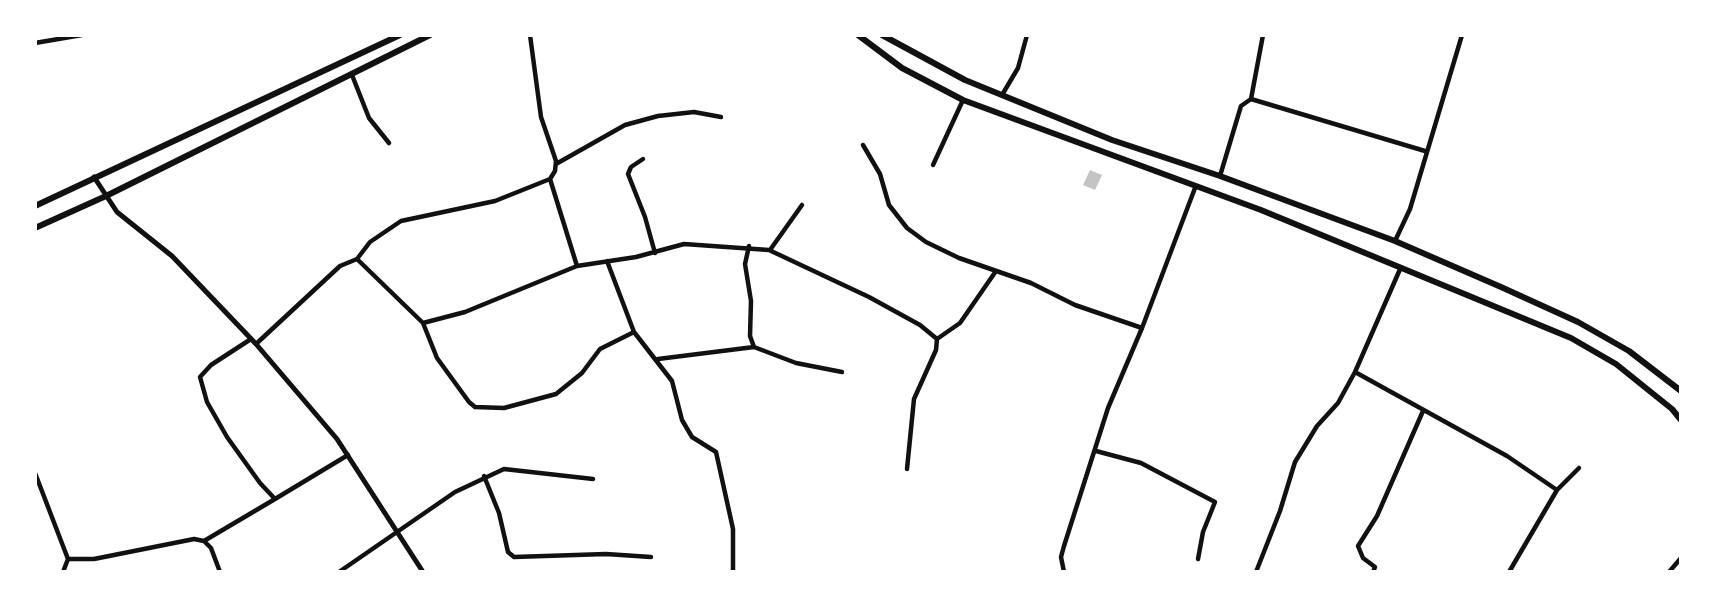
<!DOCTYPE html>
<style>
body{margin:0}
#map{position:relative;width:1716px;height:607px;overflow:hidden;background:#fff;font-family:"DejaVu Sans",sans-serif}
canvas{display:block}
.frame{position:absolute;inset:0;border:37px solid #fff;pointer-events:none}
</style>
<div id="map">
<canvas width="1716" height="607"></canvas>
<div class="frame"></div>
</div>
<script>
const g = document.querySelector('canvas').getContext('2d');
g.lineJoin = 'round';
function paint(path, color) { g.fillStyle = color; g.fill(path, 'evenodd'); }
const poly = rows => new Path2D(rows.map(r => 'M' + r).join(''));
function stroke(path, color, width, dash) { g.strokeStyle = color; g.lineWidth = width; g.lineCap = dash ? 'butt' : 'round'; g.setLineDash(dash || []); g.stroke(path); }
const building = poly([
 [1090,170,1102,175,1095,190,1083,185]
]);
const minor = poly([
 [530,35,541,117,556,161,555,171,550,179],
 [35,43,82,35],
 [352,75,369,118,389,143],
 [1002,95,1018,68,1027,35],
 [1251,99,1263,35],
 [863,145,880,174,889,205,907,228,926,242,959,258,1031,283,1075,305,1142,328],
 [643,159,631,167,628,174,645,217,655,253],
 [556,164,625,125,658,116,694,112,721,117],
 [933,165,963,100],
 [1220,176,1241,106,1251,99,1425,151],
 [550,179,577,266],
 [1395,241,1410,209,1462,35],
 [749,246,745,264,751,301,750,336,754,347],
 [770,250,802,205],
 [357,259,423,323],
 [607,261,634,332,672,381,682,420,692,437,716,452,733,529,733,572],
 [423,323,465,312,577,266,636,257,684,244,769,250,869,297,920,325,937,339,936,350,914,399,907,469],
 [423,323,437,358,469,402,475,407,504,408,556,394,582,373,600,349,634,332],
 [251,339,211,365,200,377,207,402,227,437,260,483,275,499,348,455],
 [937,339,960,323,996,271],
 [256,344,340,266,357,259,370,242,401,221,495,201,550,179],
 [658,359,754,347,796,363,842,372],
 [1355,372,1507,456,1557,490],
 [1096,451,1141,463,1215,502,1203,532,1198,559],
 [35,473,68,559,63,572],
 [484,476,499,513,508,552,514,557,606,554,651,557],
 [204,541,275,499],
 [68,559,94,559,194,539,204,541,211,548,220,572],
 [339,572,455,492,504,469,593,479],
 [1064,572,1061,557,1064,546,1108,408,1142,328,1195,188],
 [1256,572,1280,511,1295,462,1317,426,1338,403,1355,372,1401,267],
 [1373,572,1375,567,1363,558,1358,546,1377,516,1423,411],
 [1509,572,1557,490,1579,468],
 [1669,572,1681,558]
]);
const tertiary = poly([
 [94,177,117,212,172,256,256,344,337,439,423,572]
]);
const secondary = poly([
 [858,35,902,68,963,100,1261,210,1571,338,1616,364,1672,409,1681,420],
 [882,35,965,80,1112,140,1220,176,1395,241,1501,287,1578,322,1629,351,1681,391],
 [35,206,400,35],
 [35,228,106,196,430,35]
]);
paint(building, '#c4c4c4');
stroke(minor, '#111', 4.5);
stroke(tertiary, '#111', 5);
stroke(secondary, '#111', 6);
</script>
